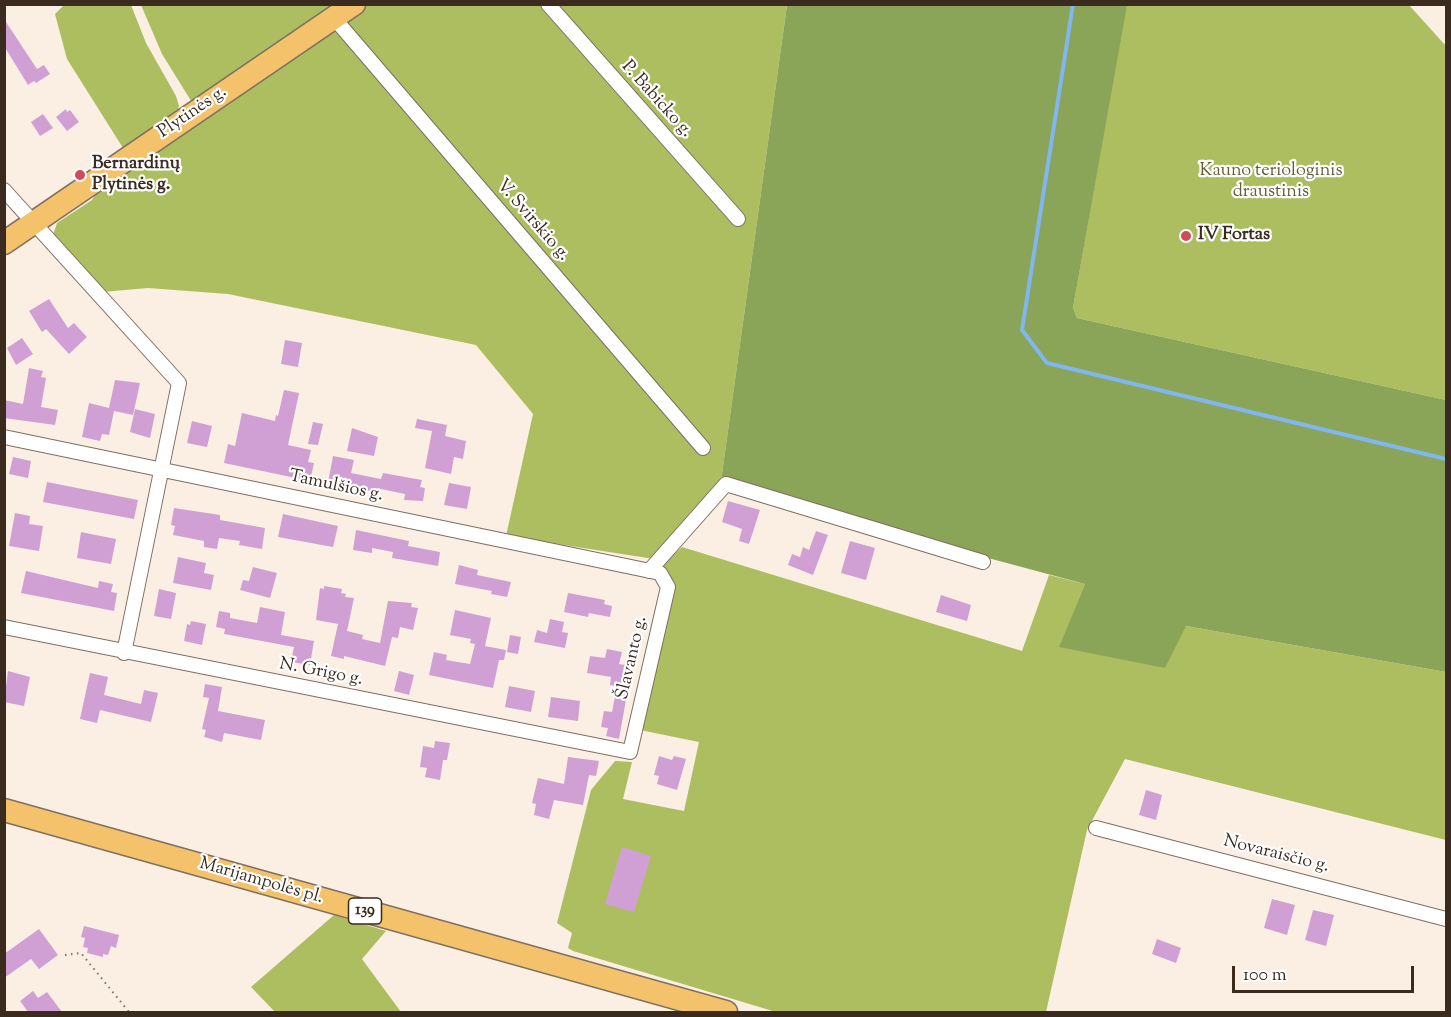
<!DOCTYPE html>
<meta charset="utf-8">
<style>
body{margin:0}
#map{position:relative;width:1451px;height:1017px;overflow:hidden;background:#fbefe3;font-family:"Sorts Mill Goudy",serif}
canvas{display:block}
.frame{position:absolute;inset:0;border:6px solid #3b2a1e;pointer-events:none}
.scale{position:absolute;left:1232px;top:966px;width:182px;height:27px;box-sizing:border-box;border:3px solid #3b2a1e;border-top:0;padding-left:8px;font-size:18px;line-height:21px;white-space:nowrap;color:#3b2a1e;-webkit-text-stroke:4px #fff;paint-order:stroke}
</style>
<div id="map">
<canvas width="1451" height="1017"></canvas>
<div class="frame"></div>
<div class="scale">100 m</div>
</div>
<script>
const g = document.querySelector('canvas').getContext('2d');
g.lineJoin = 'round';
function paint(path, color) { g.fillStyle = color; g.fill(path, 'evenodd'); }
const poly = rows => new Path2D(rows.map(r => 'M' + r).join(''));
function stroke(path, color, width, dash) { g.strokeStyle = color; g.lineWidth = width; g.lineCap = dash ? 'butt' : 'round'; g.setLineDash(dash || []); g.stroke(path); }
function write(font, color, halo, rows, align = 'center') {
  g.font = font + ' "Sorts Mill Goudy",serif'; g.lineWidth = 4.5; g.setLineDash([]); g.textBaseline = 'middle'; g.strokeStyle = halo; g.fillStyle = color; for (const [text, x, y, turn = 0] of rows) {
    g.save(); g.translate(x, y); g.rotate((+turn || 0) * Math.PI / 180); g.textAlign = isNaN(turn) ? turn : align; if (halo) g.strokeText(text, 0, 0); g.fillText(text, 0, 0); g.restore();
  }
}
const green = poly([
 [64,5,131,5,146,43,176,96,179,106,176,114,123,148,67,59,55,14],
 [141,5,335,5,193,104,162,54],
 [368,5,787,5,721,481,654,559,506,536,533,414,476,345,228,294,148,288,102,292,53,235,57,223,92,200,99,189],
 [1126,5,1409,5,1446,46,1446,400,1077,318,1073,308],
 [682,547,1022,651,1049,575,1085,584,1060,646,1186,626,1446,672,1446,840,1125,759,1087,830,1046,1012,776,1012,573,951,568,948,572,933,557,923,591,790,615,761,632,762,623,799,684,811,699,742,640,730,674,587,662,565],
 [334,915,386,931,362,959,401,1012,275,1012,251,987]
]);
const forest = poly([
 [787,5,1127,5,1073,308,1077,318,1446,400,1446,672,1186,626,1165,668,1059,647,1085,584,936,544,721,481]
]);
const stream = poly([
 [1073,4,1022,330,1047,363,1446,459]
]);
const building = poly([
 [4,19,37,69,44,65,50,74,36,83,34,81,28,85,4,46],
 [66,109,67,112,70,110,79,122,67,131,56,117],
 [43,114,53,128,40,136,31,122],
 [49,299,68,328,74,323,87,337,69,354,46,329,42,332,29,311],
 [22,338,33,354,16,365,7,348],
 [285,340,302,343,298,367,281,364],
 [29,368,43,371,41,377,46,378,41,407,58,410,55,425,4,418,4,400,23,404],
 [115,380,140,383,133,415,114,411,109,435,102,434,100,441,82,437,89,403,109,408],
 [284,390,299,393,288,445,311,450,308,462,314,463,310,481,224,463,228,444,235,446,242,413,275,421,276,415,278,416],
 [135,409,155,414,150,438,130,432],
 [417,419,447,425,445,436,466,441,463,459,454,457,451,474,425,468,432,431,415,428],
 [192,421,212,426,207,447,187,443],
 [313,422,323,424,318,445,308,444],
 [352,428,378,437,374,456,347,451],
 [333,456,354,460,351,473,381,479,383,473,422,480,420,487,425,488,423,501,404,500,405,494,381,489,380,493,328,483],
 [13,457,31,461,28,478,9,474],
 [47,482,138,500,134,519,43,502],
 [449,483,471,487,467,509,444,505],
 [728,501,760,510,749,544,739,541,742,529,722,522],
 [174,508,220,515,220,520,265,528,262,549,239,545,240,541,219,538,217,549,204,547,204,541,173,535,175,526,171,525],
 [15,513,30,516,29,524,43,526,39,551,9,546],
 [283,514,338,526,333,547,278,537],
 [356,530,409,541,408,546,440,552,438,566,392,558,393,552,372,548,372,553,353,550],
 [816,531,828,535,813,575,788,565,792,554,800,557,803,547,809,550],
 [81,532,116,539,111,564,77,558],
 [850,541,875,548,866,580,841,573],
 [178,557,206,563,204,573,214,575,211,590,173,583],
 [459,565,478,570,477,575,511,582,507,597,491,594,492,591,455,584],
 [253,567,277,573,270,598,240,590,243,580,249,581],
 [26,571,98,588,99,581,113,584,111,592,117,593,114,611,21,593],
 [324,586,342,589,341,593,346,594,345,597,354,598,347,631,363,635,362,639,380,643,388,601,412,603,411,607,418,608,413,630,400,627,398,638,392,637,385,666,344,656,344,659,331,656,338,624,316,620,320,588,324,589],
 [159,589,176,593,171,619,154,616],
 [568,593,605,600,604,604,612,606,610,617,589,613,588,617,564,612],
 [941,595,971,605,967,621,936,612],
 [260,607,285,612,281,635,314,641,310,665,291,662,294,647,224,634,225,629,216,627,219,611,230,613,230,618,257,623],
 [455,610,491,618,485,646,506,650,504,660,499,660,493,688,429,675,434,652,447,655,446,660,470,664,475,644,470,643,471,639,450,635],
 [550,619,564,622,562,632,568,633,565,648,534,642,537,630,547,633],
 [191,621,206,624,202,645,184,641,187,624,190,625],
 [510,635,521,637,518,654,507,652],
 [607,649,622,652,619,664,632,666,619,739,606,736,608,728,601,727,604,711,612,712,617,686,610,685,611,677,587,673,590,656,605,658],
 [8,671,30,677,24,706,4,702],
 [399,671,414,675,409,695,394,691],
 [90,673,108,677,104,695,141,704,144,690,158,693,151,722,100,710,97,723,80,719],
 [205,684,222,687,218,711,265,720,261,740,224,733,222,742,204,737,206,730,202,729,209,698,203,697],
 [509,686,535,691,531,712,505,707],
 [551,697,580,701,578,721,548,717],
 [435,741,450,743,447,760,443,760,440,780,425,777,427,768,420,767,423,746,434,748],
 [659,756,672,760,674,756,686,759,677,790,657,784,659,776,654,775],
 [568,757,599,761,596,776,589,775,583,805,554,800,549,819,534,815,536,804,532,803,538,778,564,784],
 [1146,790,1162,795,1156,820,1139,815],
 [622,847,651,856,634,912,605,904],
 [1272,899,1295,905,1287,935,1264,928],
 [1313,910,1334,915,1326,946,1305,940],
 [84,926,119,935,116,948,111,946,108,955,103,954,103,957,87,953,88,948,83,947,85,938,81,937],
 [39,929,58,955,39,969,31,959,4,978,4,954],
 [1157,939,1181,948,1176,963,1152,954],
 [33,991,38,998,47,992,62,1012,28,1012,20,1001]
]);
const path = poly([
 [65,955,81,953,129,1012]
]);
const street = poly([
 [548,4,738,219],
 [334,18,703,448],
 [4,190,179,383,124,653],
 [4,437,660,573,668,587,630,752,4,627],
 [649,571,726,484,983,562],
 [1096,828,1446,919]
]);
const primary = poly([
 [4,243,354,4],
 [4,810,726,1012]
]);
const markers = [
 [80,175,6,"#d1495b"],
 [1186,236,6,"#d1495b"]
];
const shields = [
 [365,911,33]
];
const shieldNames = [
 ["139",365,911]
];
const streetNames = [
 ["P. Babicko g.",656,100,48],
 ["Plytinės g.",193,113,-34],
 ["V. Svirskio g.",532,221,49],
 ["Tamulšios g.",336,487,12],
 ["Šlavanto g.",633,658,-77],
 ["N. Grigo g.",321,673,11],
 ["Novaraisčio g.",1276,855,14],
 ["Marijampolės pl.",261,882,16]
];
const poiNames = [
 ["Bernardinų",92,165],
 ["Plytinės g.",92,186],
 ["IV Fortas",1198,236]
];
const parkNames = [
 ["Kauno teriologinis",1271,172],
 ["draustinis",1271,193]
];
paint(green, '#adbe61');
paint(forest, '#8aa557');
stroke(stream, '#81b6ef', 4);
paint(building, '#d0a0d4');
stroke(street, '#7e6f63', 16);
stroke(primary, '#7e6f63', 25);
stroke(path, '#7e6f63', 2, [1.5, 4.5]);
stroke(street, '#fff', 14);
stroke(primary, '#f4c26a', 22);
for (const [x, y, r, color] of markers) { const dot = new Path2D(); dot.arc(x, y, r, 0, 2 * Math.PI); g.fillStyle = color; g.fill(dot); stroke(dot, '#fff', 2); }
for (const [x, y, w] of shields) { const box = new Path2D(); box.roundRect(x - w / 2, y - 13, w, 26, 4.5); g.fillStyle = '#fff'; g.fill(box); stroke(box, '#3b2a1e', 1.5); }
write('bold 16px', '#3b2a1e', null, shieldNames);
write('18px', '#3b2a1e', '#fff', streetNames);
write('bold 18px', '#3b2a1e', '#fff', poiNames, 'left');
write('18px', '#635e35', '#fff', parkNames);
</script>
